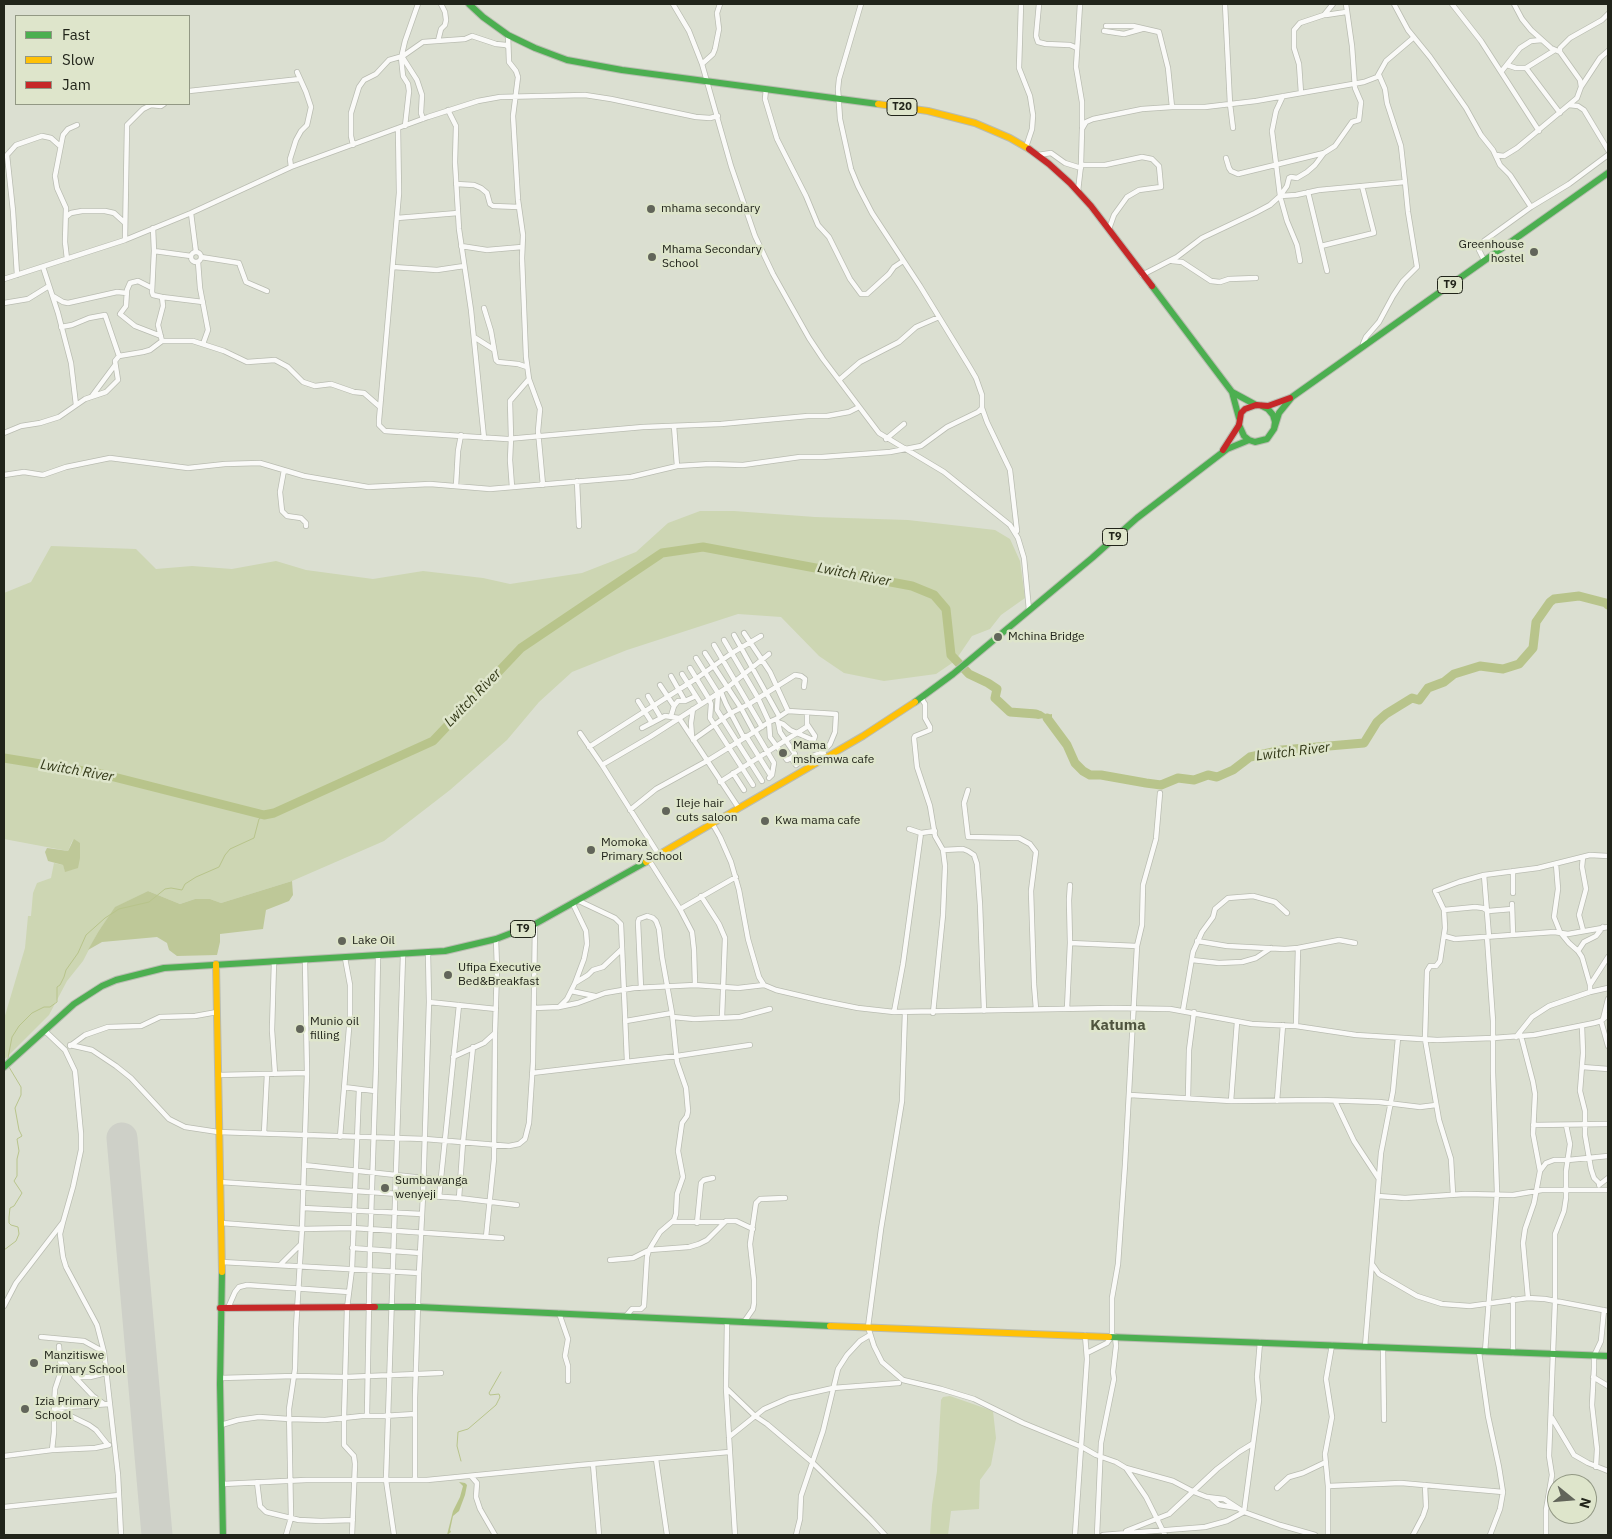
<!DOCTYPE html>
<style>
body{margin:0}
#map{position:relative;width:1612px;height:1539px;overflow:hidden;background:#dbdfd1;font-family:"IBM Plex Sans",sans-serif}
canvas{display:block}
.frame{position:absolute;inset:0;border:5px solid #21241a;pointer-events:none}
.legend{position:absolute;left:15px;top:15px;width:175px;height:90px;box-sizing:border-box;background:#dee5cb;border:1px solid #929884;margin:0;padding:6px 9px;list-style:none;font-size:15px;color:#21241a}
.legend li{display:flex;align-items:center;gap:10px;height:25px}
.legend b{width:25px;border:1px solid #929884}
.north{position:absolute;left:1547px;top:1474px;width:50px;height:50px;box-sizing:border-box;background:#dee5cb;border:1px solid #929884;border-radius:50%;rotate:107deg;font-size:14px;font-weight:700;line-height:20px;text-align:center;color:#21241a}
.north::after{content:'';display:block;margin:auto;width:18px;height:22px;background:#62655a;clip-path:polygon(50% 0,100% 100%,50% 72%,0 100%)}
</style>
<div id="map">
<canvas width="1612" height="1539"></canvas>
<div class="frame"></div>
<ul class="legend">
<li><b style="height:6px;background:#4caf50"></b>Fast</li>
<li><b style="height:6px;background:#ffc107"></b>Slow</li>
<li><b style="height:6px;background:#c62828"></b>Jam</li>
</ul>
<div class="north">N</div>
</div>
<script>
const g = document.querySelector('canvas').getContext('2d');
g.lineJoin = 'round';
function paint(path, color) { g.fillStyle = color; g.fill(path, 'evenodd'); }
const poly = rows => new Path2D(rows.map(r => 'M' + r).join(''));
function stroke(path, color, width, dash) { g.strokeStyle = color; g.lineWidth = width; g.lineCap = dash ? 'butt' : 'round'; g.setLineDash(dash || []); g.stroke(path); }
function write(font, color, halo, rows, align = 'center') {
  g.font = font + ' "IBM Plex Sans",sans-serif'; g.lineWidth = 5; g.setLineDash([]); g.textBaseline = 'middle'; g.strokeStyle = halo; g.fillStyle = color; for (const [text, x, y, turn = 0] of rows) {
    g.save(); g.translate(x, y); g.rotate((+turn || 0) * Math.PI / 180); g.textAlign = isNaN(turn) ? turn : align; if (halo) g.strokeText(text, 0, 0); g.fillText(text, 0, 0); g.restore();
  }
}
const green = poly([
 [700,511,734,511,815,517,908,520,995,530,1010,539,1020,561,1025,598,1001,615,990,629,972,636,955,661,936,674,884,681,844,673,819,656,781,617,738,614,627,650,572,672,539,702,507,740,450,790,384,841,292,881,221,903,210,899,195,899,180,904,148,891,116,907,98,932,83,961,67,981,49,1015,4,1060,4,1019,25,948,28,916,31,916,33,893,37,883,51,878,54,863,63,865,65,871,73,839,68,851,4,839,4,593,31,582,51,546,136,549,156,569,192,566,232,569,276,561,306,570,373,579,423,571,483,578,510,584,582,573,636,552,668,523],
 [950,1396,993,1411,996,1438,991,1465,980,1480,979,1509,951,1511,948,1535,930,1535,932,1505,937,1471,941,1400,943,1397]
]);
const forest = poly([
 [74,839,80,843,80,858,78,868,65,872,63,865,48,861,45,852,47,848,68,851],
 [292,881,293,895,289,901,266,910,263,929,220,934,220,942,217,955,177,956,169,950,167,943,157,937,102,942,88,950,98,932,115,907,148,891,180,904,195,899,210,899,221,903]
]);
const water = poly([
 [1029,709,1041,711,1047,715,1052,714,1052,722,1055,727,1050,727,1044,718,1038,719,1026,714,1026,711],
 [459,1482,465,1483,467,1485,465,1495,459,1511,453,1516,450,1530,451,1532,447,1535,453,1511,460,1497,463,1486]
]);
const stream = poly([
 [8,1058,12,1037,19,1026,32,1013,44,1007,50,1007,57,1002,57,987,60,985,64,977,66,970,78,953,86,935,105,918,119,909,149,902,165,889,171,888,182,890,185,884,196,877,219,867,225,855,230,849,254,838,259,819,264,815],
 [4,1250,16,1241,19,1234,18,1227,11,1225,9,1223,9,1217,10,1208,14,1206,22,1193,14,1181,17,1176,17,1159,19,1151,17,1139,22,1136,19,1130,15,1108,21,1095,21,1087,9,1067],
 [461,1461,457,1446,458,1432,468,1429,496,1405,500,1397,499,1394,490,1395,489,1393,501,1372]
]);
const river = poly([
 [1047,718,1067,745,1075,763,1083,771,1090,775,1101,775,1146,783,1161,785,1178,778,1194,780,1208,775,1217,777,1233,770,1250,757,1282,750,1364,743,1377,722,1386,714,1412,698,1419,700,1428,688,1444,682,1454,674,1480,666,1503,669,1519,664,1533,648,1536,622,1550,602,1554,599,1579,596,1606,603,1608,605],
 [4,758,102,774,264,815,274,813,433,741,521,648,662,553,703,547,912,586,934,595,946,609,951,655,969,674,988,683,997,689,995,698,1010,712,1036,714]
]);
const runway = poly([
 [122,1138,157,1535]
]);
const street = poly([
 [418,4,405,41,402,54,403,58,417,80,422,95,421,113,423,119],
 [673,4,689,31,702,64,731,166,755,236,773,274,809,338,823,359,879,433,944,472,1010,525,1018,538,1024,558,1029,610],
 [1021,4,1019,68,1030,96,1033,115,1032,129,1026,147],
 [1039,4,1036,36,1038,42,1046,44,1070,45,1077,48],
 [1080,4,1076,67,1082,102,1082,127],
 [1225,4,1230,104,1233,128],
 [1394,4,1408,30,1430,57,1466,108,1481,135,1493,150,1500,165,1510,175,1531,207],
 [1452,4,1481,41,1539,131],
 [1514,4,1522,19,1531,30,1551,48,1560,52],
 [1326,15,1346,12],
 [1106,26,1133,26,1159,32,1168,68,1172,107],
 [1104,31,1124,34,1142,29],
 [508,35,509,62,516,71,518,77,513,116,518,200,523,235,522,258,526,357,529,379,540,409,538,431,543,485],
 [438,41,441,29,445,25,446,20,445,12,441,4],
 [401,57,403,76,408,84,409,91,405,126],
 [702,64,713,54,715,49,719,29,717,13,720,4],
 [1507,65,1516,68,1526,68,1555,50],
 [1526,68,1560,113],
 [1501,72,1520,48,1531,41,1542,40],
 [1379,75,1385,89,1387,103,1401,146,1405,182],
 [1581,87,1600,58,1608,51],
 [766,89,765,99,777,139,806,196,818,225,829,237,850,279,861,294,867,294,889,274,894,267,903,261],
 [189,91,300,79],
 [1301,93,1299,64,1294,48,1294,30,1300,23,1324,15,1333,4],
 [1569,105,1578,106,1584,110,1608,150],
 [448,110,456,126,455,162,459,229,471,310,484,438],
 [398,128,399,193,379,420,379,425,385,431,507,439,643,427,721,424,808,416,827,416,849,412,859,407],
 [353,145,351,136,351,113,359,87,364,80,376,74,389,60,403,56,423,42,465,39,472,36,496,44,506,45,508,47],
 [1038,155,1051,153,1065,163,1081,168],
 [1496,155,1504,156,1517,148,1577,98,1581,87,1580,80,1560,52,1560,48,1570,38,1602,20,1608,14],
 [1226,158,1229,168,1231,171,1238,174,1324,153,1335,146,1352,122,1359,120,1361,102,1355,88,1352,46,1346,4],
 [1081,165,1105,165,1142,157,1152,159,1159,166,1161,187,1139,190,1127,197,1114,215,1109,229],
 [291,167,290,159,296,140,301,131,307,125,311,107,306,92,297,72],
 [456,184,474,185,481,188,487,193,490,204,493,206,519,207],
 [1078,191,1081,165,1082,129,1086,122,1093,119,1142,109,1172,107,1205,107,1256,101,1364,82,1377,77,1386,61,1413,38],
 [1308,192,1327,271],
 [1280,196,1296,195,1319,190,1405,182,1408,212,1417,267,1403,281,1393,296,1379,322,1366,337,1363,344],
 [1280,196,1287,221,1297,245,1300,261],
 [1280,196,1287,186,1289,178,1291,177,1297,178,1307,172,1315,165,1324,153],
 [191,213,196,252],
 [66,217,71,213,82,211,105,211,114,213,125,223],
 [397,218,458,213],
 [125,240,127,125,143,109,151,105,161,106,164,104],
 [461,246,487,250,522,247],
 [1321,246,1374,233,1362,186],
 [154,251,191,256],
 '191 257a5 5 0 1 1 10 0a5 5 0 1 1-10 0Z',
 [201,257,239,263,246,282,267,291],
 [67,259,65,242,66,208,57,188,55,176,63,135,68,129,77,125],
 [1484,260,1479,250,1481,244,1484,241,1531,207,1569,184,1608,155],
 [1172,261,1182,262,1211,281,1220,282,1229,279,1256,278],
 [198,262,200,288,208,330,203,344],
 [43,267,58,313,71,363,76,405],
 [393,267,437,270,464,266],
 [17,275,13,211,7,155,16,145,42,136,51,138,60,146],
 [1142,275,1177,257,1202,238,1255,213,1270,205,1280,196,1272,131,1276,111,1283,96],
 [4,279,125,240,191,213,291,167,428,117,478,101,500,97,585,95,611,99,696,117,710,118,718,116],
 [152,288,138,281,130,283,127,290,126,306,120,314,135,326,161,336],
 [53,296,63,302,68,303,117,292,127,293],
 [162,297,203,302],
 [4,303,28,299,49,286],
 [484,308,491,331,496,360,498,362,518,364,527,367],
 [61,327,72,325,89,318,105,315,119,356],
 [474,337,493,349],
 [162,341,193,341,224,351,247,362,275,360,288,367,303,382,315,386,331,384,354,392,364,393,380,407],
 [839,380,860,362,899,342,916,327,939,317],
 [92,396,115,365],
 [982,408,987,422,1010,470,1017,531],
 [674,426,677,466],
 [4,433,21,426,40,423,59,417,85,399,106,392,118,380,115,361,119,356,143,352,150,350,162,341,158,325,163,306,162,297,153,295,152,292,154,251,153,228],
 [886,439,904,424],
 [284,470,280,492,282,511,287,516,301,518,306,523,306,526],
 [4,475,24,472,43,475,66,467,110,458,188,468,225,464,260,463,304,476,368,487,430,484,490,489,631,477,677,466,710,464,743,465,800,457,822,457,890,452,921,446,947,427,978,412,982,408,982,395,976,378,969,366,920,286,872,213,858,186,851,169,840,119,838,89,839,79,861,4],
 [577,481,579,526],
 [456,486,458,451,461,435],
 [512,487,510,460,511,438,510,401,529,379],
 [744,633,770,672,788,711],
 [734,635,779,716],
 [714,645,762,727],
 [705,653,741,708,754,732],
 [696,658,718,693,717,710,762,781],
 [690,668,709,699,711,704,710,718,753,785],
 [682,674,701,704],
 [671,676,685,701,696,696],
 [660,685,674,706],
 [721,692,726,704,744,738],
 [648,696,661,718],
 [921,698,925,704,925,718,930,727,930,730,915,736,914,738,917,767,930,806,935,836,943,850,945,866,943,915,933,1013],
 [638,701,652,723],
 [807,713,807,724,815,736,813,742,824,754],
 [671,716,674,706,678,701,685,701],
 [776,719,778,722,783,724,790,730,813,740],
 [778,722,780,732,795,754,791,758],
 [642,728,665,716,679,718,738,807],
 [755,731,774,763,772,775,769,778],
 [580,733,602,765,659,855],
 [746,736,771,776],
 [692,737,691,723,693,709],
 [693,740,731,713,749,704,795,675,801,676,805,679,804,687],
 [589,747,697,678,732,653,761,636],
 [602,765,650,737,728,687,769,654],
 [733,773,744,790],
 [720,782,808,726],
 [968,790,964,803,968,837,1019,838,1030,844,1036,852,1031,891,1034,984,1036,1009],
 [630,810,656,789,707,761,754,732,769,722,776,719,788,711,836,714,835,732,830,744,823,752,804,759,796,765,791,758,787,760,770,737,769,722,758,698,724,640],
 [712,823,720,837,731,862,739,890,748,939,759,977,764,985,776,990,823,1001,858,1008,894,1012,1113,1008,1170,1009,1252,1024,1296,1026,1356,1035,1437,1040,1493,1038,1534,1035,1594,1023,1601,1021,1608,1015],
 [909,829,921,833,935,831],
 [943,850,963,849,968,851,974,855,977,864,980,905,984,1011],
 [1583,857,1582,867,1586,889,1579,915,1583,930],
 [649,860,680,909,692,932,694,950,695,985],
 [1556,864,1558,889,1554,917,1560,932,1569,943,1578,951,1582,957,1590,985,1590,992],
 [1513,871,1513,893],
 [1484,875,1489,937],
 [701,896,719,924,725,938,722,1017],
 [579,901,615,918,621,924,627,1061],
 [1512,904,1513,935],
 [680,909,736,877],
 [1444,910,1475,907,1483,908,1488,911,1512,909],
 [1444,936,1455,939,1554,932,1568,934,1608,927],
 [1197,941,1227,946,1285,949,1298,948,1339,940,1355,943],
 [1070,943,1137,946],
 [1578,951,1584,942,1596,936,1603,927],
 [305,960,307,1073,302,1229,353,1228,502,1238],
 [1192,960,1219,963,1242,962,1256,958,1271,948],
 [274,962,272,1030,275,1074],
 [575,983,588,975,593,970,603,967,622,949],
 [1590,985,1608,957],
 [571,991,595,996],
 [429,1002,496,1009],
 [559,1007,567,999,575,983,584,959,587,944,586,931,573,904],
 [534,1008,559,1007,578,1003,605,993,634,988,695,985,738,988,764,985],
 [1067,1009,1070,943,1069,900,1070,885],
 [1183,1010,1193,952,1202,932,1213,917,1215,909,1228,898,1253,896,1275,902,1287,913],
 [894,1012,903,964,921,833],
 [905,1012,902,1101,881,1229,868,1327,874,1346,882,1362,903,1380,941,1389,974,1399,1023,1423,1082,1447,1096,1455,1116,1462,1126,1468,1173,1481,1194,1492,1207,1497,1224,1499,1244,1512,1280,1525,1315,1535],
 [673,1017,694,1019,740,1017,770,1009],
 [1603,1019,1608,999],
 [626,1021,672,1013],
 [1601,1021,1608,1046],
 [1296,1026,1298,948],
 [1582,1026,1583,1053,1580,1091,1585,1111,1585,1135,1591,1169,1594,1178,1600,1184],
 [1521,1036,1533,1082,1535,1094,1533,1134,1540,1171,1534,1203,1525,1229,1523,1243,1528,1298],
 [1516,1037,1532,1017,1549,1006,1590,992,1608,988],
 [70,1045,92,1050,116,1066,131,1078,169,1119,185,1127,218,1132,425,1139,509,1146,519,1144,525,1139,529,1123,533,1062,535,924],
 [70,1046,85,1035,108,1027,141,1026,160,1017,195,1016,217,1012],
 [453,1057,484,1043,495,1033],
 [1582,1067,1608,1069],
 [532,1073,677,1056,750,1045],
 [219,1075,307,1073],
 [344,1087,375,1091],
 [1130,1095,1231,1101,1320,1100,1379,1102,1420,1107,1436,1105],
 [1188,1098,1189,1050,1194,1012],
 [1231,1101,1237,1022],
 [1277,1101,1283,1025],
 [1335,1101,1354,1141,1379,1179],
 [1533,1125,1608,1124],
 [264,1133,267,1074],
 [340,1137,350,1016,350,985,345,958],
 [304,1165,460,1182],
 [1540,1171,1546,1163,1554,1160,1568,1160,1608,1156],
 [220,1182,459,1198,517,1205],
 [1599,1185,1608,1178],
 [1453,1194,1451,1159,1439,1120,1425,1039,1427,971,1430,966,1436,966,1440,961,1445,928,1444,910,1435,891,1459,882,1484,875,1538,868,1590,855,1608,856],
 [1378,1196,1405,1198,1465,1194,1513,1195,1542,1190,1608,1190],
 [439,1197,459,1005],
 [459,1198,463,1142,473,1047],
 [303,1208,422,1214],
 [63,1222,60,1234,63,1257,66,1267,97,1325,104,1352,118,1475,121,1535],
 [672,1222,723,1222],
 [221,1223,302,1229,296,1328,295,1369,289,1409,291,1518,286,1535],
 [697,1223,701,1183,704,1180,713,1178],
 [486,1237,494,1159,495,1033,497,968,496,939],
 [352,1248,420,1253],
 [610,1260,633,1258,649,1250,689,1247,699,1244,707,1240,726,1221,736,1221,753,1229],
 [222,1262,419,1273],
 [281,1264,301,1244],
 [1372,1264,1379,1274,1417,1296,1442,1304,1470,1306,1528,1298,1545,1299,1608,1311],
 [1513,1299,1513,1353],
 [4,1306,16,1283,63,1222,73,1187,81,1150,81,1134,75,1071,65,1050,44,1030],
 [228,1308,235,1292,239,1287,247,1285,349,1292],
 [559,1313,568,1339,565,1356,568,1366,568,1381],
 [626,1316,632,1309,641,1309,644,1306,647,1257,649,1250,660,1232,674,1220,676,1214,677,1194,683,1177,678,1151,682,1123,687,1116,688,1111,686,1088,677,1062,672,1013,662,957,659,929,656,921,653,918,647,916,639,919,638,922,641,988],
 [727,1321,726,1388,735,1535],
 [744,1322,753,1309,754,1303,754,1280,750,1244,756,1203,760,1199,785,1198],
 [41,1337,84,1341,104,1352],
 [59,1346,61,1371,55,1389,54,1408,89,1425,96,1430,108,1445],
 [1365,1347,1381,1153,1393,1091,1398,1038],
 [1383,1348,1384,1420],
 [1479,1352,1488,1416,1499,1467,1503,1492,1500,1509,1490,1535],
 [1485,1352,1497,1193,1493,1072,1493,1021,1487,937],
 [1087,1353,1107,1343,1112,1336,1112,1298,1118,1264,1125,1165,1137,946,1142,925,1143,885,1156,839,1160,793],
 [61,1357,75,1377,93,1396,104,1404],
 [76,1377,90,1377,106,1373],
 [1593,1377,1608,1386],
 [220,1378,295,1376,346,1377,441,1373],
 [726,1388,755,1416,767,1424,812,1462,870,1519,885,1535],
 [367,1415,370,1248,376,1065,378,956],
 [1552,1418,1574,1455,1588,1463,1608,1471],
 [221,1425,238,1420,259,1417,289,1419,325,1420,362,1416,383,1416,415,1414],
 [729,1437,764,1409,789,1398,833,1388,899,1383],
 [52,1450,54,1432,54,1408,109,1404],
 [4,1456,52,1450,95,1448,109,1445],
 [656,1459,667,1535],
 [593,1464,599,1535],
 [1596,1467,1597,1449,1592,1405,1594,1368,1594,1356,1601,1341,1604,1310],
 [1126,1468,1146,1497,1165,1535],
 [471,1476,477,1483,476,1497,480,1509,495,1535],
 [415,1480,415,1398,419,1273,423,1196,429,1002,428,953],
 [257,1482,260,1506,266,1512,299,1520,321,1521,353,1520],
 [223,1484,306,1480,427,1480,580,1465,729,1452],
 [1328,1486,1401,1483,1503,1492],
 [1277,1488,1289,1477,1303,1473,1326,1462],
 [1211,1498,1219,1505,1237,1508],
 [4,1507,119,1495],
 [1126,1531,1169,1514,1217,1469,1239,1452,1252,1444],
 [352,1535,355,1464,354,1456,344,1445,344,1418,347,1308,352,1269,359,1089],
 [394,1535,386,1480,403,955],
 [796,1535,800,1519,801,1496,823,1431,838,1369,847,1355,860,1341,870,1335],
 [1075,1535,1087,1359,1085,1335],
 [1097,1535,1101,1443,1114,1379,1113,1372,1116,1346,1115,1336],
 [1103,1535,1205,1527,1227,1521,1244,1512,1259,1400,1257,1377,1260,1342],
 [1328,1535,1328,1486,1325,1454,1332,1417,1326,1379,1332,1345],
 [1413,1535,1423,1516,1426,1507,1425,1485],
 [1546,1535,1546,1510,1552,1475,1549,1456,1555,1301,1555,1234,1564,1211,1566,1198,1566,1171,1570,1144,1566,1125]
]);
const fast = poly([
 [469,4,483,17,508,35,535,48,567,60,622,70,878,104],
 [1152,286,1232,392,1239,418],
 [1232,392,1256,405],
 [1239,425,1244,436,1249,440,1255,442,1267,439,1274,429,1275,422,1273,415,1268,409,1262,406],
 [1274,429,1279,413,1292,397,1608,173],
 [915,702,953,674,1092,558,1137,518,1227,449,1249,440],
 [4,1067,74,1004,102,986,116,980,164,968,445,951,496,939,535,924,646,862],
 [222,1272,220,1384,223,1535],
 [375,1307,418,1307,830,1326],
 [1109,1337,1608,1356]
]);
const slow = poly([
 [878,104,928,111,975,123,1010,138,1029,149],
 [646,862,863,736,915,702],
 [216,964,222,1272],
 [830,1326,1109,1337]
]);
const jam = poly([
 [1029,149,1049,164,1070,183,1091,206,1152,286],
 [1223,450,1239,425,1241,413,1245,409,1256,405,1268,406,1290,398],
 [220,1308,375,1307]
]);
const markers = [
 [651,209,5,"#62655a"],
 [1534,252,5,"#62655a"],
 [652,257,5,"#62655a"],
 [998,637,5,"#62655a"],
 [783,753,5,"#62655a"],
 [666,811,5,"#62655a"],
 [765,821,5,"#62655a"],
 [591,850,5,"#62655a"],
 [342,941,5,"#62655a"],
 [448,975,5,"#62655a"],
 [300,1029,5,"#62655a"],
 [385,1188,5,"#62655a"],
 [34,1363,5,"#62655a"],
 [25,1409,5,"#62655a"]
];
const shields = [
 [902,107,30],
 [1450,285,25],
 [1115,537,25],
 [523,929,25]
];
const shieldNames = [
 ["T20",902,107],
 ["T9",1450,285],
 ["T9",1115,537],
 ["T9",523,929]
];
const poiNames = [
 ["mhama secondary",661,209],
 ["Greenhouse",1524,245,"right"],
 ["hostel",1524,259,"right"],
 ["Mhama Secondary",662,250],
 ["School",662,264],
 ["Mchina Bridge",1008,637],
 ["Mama",793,746],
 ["mshemwa cafe",793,760],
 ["Ileje hair",676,804],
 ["cuts saloon",676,818],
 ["Kwa mama cafe",775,821],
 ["Momoka",601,843],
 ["Primary School",601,857],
 ["Lake Oil",352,941],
 ["Ufipa Executive",458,968],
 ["Bed&Breakfast",458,982],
 ["Munio oil",310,1022],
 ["filling",310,1036],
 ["Sumbawanga",395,1181],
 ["wenyeji",395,1195],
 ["Manzitiswe",44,1356],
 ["Primary School",44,1370],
 ["Izia Primary",35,1402],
 ["School",35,1416]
];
const waterNames = [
 ["Lwitch River",854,575,11],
 ["Lwitch River",473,698,-46],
 ["Lwitch River",1293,752,-7],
 ["Lwitch River",77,771,10]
];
const quarterNames = [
 ["Katuma",1118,1026]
];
paint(green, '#cdd6b3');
paint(forest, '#bec898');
paint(water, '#b8c48b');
stroke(stream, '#b8c48b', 1);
stroke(river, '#b8c48b', 9);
stroke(runway, '#ced0c8', 31);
stroke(street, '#b9bcb1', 6);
stroke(fast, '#b9bcb1', 8);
stroke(slow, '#b9bcb1', 8);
stroke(jam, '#b9bcb1', 8);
stroke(street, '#fafaf8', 4.5);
stroke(fast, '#4caf50', 6);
stroke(slow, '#ffc107', 6);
stroke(jam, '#c62828', 6);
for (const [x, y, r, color] of markers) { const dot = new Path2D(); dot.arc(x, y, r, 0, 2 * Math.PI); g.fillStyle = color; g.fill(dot); stroke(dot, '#dee5cb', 2); }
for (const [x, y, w] of shields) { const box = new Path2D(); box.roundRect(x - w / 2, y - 8.5, w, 17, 4); g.fillStyle = '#dee5cb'; g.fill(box); stroke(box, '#21241a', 1); }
write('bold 11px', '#21241a', null, shieldNames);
write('12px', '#21241a', '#dee5cb', poiNames, 'left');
write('italic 14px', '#313716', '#dee5cb', waterNames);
write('bold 15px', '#50553f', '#dee5cb', quarterNames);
</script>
